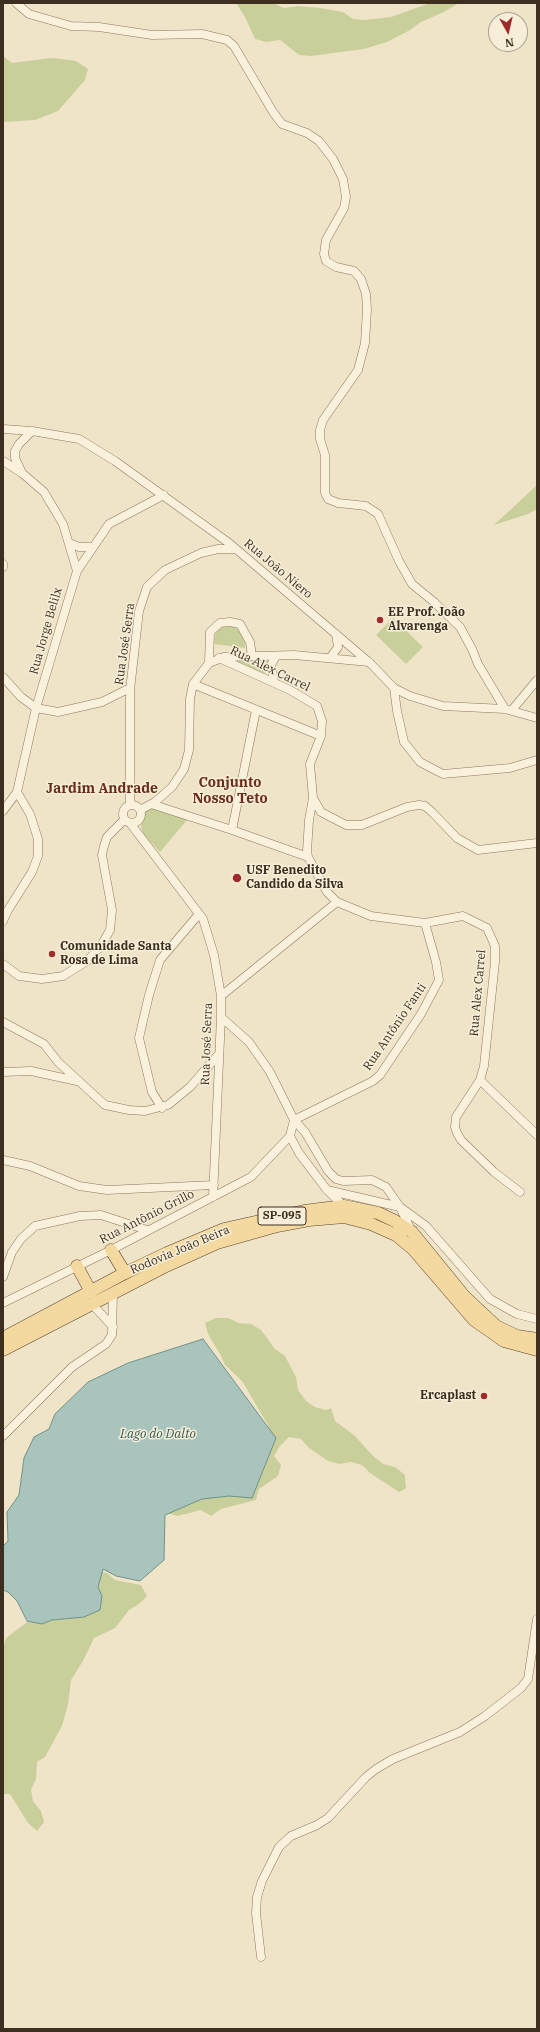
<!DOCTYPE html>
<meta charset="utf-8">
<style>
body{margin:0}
#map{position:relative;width:540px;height:2032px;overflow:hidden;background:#f0e4c8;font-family:"IBM Plex Serif",serif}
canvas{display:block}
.frame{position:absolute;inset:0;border:4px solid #3d2e20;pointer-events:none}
.north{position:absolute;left:488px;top:12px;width:40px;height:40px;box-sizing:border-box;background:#f7eed8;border:1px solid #ada18e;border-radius:50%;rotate:172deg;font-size:11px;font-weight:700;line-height:16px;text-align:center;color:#3d2e20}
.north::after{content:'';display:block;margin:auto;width:14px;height:18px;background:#9e2a2b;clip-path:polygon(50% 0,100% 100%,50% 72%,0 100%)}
</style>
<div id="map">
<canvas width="540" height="2032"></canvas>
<div class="frame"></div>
<div class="north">N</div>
</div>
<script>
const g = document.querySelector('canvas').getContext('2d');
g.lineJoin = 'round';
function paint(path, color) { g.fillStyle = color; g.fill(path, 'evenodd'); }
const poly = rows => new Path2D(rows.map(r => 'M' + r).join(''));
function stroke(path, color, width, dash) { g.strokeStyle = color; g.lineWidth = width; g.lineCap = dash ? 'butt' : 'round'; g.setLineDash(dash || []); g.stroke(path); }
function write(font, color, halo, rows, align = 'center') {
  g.font = font + ' "IBM Plex Serif",serif'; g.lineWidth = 3; g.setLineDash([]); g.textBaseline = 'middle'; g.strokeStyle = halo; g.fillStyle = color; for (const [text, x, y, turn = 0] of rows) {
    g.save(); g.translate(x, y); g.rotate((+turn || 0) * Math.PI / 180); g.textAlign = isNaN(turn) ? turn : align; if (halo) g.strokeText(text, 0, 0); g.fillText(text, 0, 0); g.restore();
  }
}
const green = poly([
 [236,3,273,3,284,8,298,6,320,8,343,12,353,19,364,20,391,17,430,3,459,3,444,12,421,22,410,30,387,42,364,49,311,56,299,55,280,40,266,42,255,39,245,17],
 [3,56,12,63,51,58,62,59,76,61,88,69,85,80,58,111,35,120,3,122],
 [537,485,537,509,528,514,494,525],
 [393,618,423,647,406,664,376,635],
 [225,626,235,627,240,631,245,639,245,648,214,644,216,632],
 [245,660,268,661,265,664,265,674,233,661],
 [153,808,187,820,160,852,144,835,141,827,142,814,146,810],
 [216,1318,228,1318,239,1323,251,1324,261,1330,275,1349,285,1356,296,1377,298,1390,306,1401,315,1407,326,1410,331,1408,335,1421,355,1436,373,1456,383,1464,395,1467,405,1475,406,1488,399,1492,370,1473,362,1465,351,1462,339,1464,328,1461,309,1448,301,1439,289,1437,280,1446,274,1456,281,1465,278,1476,259,1489,256,1500,221,1509,211,1516,201,1510,178,1516,166,1513,268,1437,268,1425,242,1381,225,1365,220,1354,208,1334,205,1323],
 [96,1570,107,1573,115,1580,141,1585,147,1596,139,1604,129,1610,115,1628,94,1638,83,1661,71,1680,68,1704,62,1726,45,1757,37,1762,36,1779,31,1790,33,1801,41,1811,44,1822,37,1831,28,1823,10,1794,3,1794,3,1648,6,1638]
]);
const water = poly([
 [203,1339,276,1438,252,1498,229,1496,202,1499,165,1515,164,1560,140,1581,116,1576,103,1569,98,1587,102,1596,100,1610,84,1617,52,1620,42,1624,27,1621,17,1601,8,1592,3,1590,3,1546,8,1541,7,1512,19,1495,24,1458,34,1437,49,1429,55,1414,88,1382,128,1363,203,1339]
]);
const minor = poly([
 [16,3,29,14,71,26,99,27,152,35,202,34,227,40,234,46,273,112,282,124,307,133,319,141,333,159,343,179,346,197,344,208,326,240,324,254,326,261,336,267,354,271,361,279,366,294,367,309,365,343,358,370,323,420,320,430,320,439,325,455,325,493,328,499,338,503,366,506,378,514,399,561,412,584,434,602,460,627,472,649,478,664,505,709],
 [3,429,32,431,79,439,115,461,229,543,371,664,394,688,410,696,443,706,505,709,537,718],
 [3,461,22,473,44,492,63,524,77,571],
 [22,473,15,458,15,451,19,444,32,431],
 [69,543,79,547,93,547],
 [3,564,3,567],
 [219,658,290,690,317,706,322,721,321,736,310,764,313,798,309,820,307,851,308,857,327,892,337,902,371,916,425,923,463,916,487,928,495,946,495,962,484,1066,480,1080,456,1117,455,1127,457,1133,461,1140,494,1172,520,1192],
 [330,658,338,647,336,634],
 [209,663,210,632,220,623,230,622,240,624,250,642,252,656],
 [3,677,21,697,36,708,58,712,102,702,130,688],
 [274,682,271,665,276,656],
 [193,684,321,736],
 [394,688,397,711,404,742,420,762,435,770,443,774,510,768,537,760],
 [512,710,537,680],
 [313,798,321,812,346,825,362,825,407,807,419,805,425,806,432,812,457,838,478,850,537,843],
 [130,804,130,690,139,611,147,587,165,570,201,553,218,549,235,549],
 [151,804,232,830,308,857],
 '123 814a9 9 0 1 1 18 0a9 9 0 1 1-18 0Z',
 [140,810,155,802,172,787,184,769,189,750,190,699,193,684,209,663,224,657,294,655,369,662],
 [3,811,17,792,36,708,77,571,109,524,164,495],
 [130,823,203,919,214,955,221,996,221,1017,213,1197],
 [232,830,256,710],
 [3,921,8,910,32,872,38,856,38,839,30,814,17,792],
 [3,964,19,976,42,979,63,976,87,961,101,946,110,930,112,910,102,855,104,846,107,837,124,820],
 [221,996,337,902],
 [221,1017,249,1042,270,1072,294,1120,305,1132,328,1171,336,1179,343,1181,372,1180,386,1187,400,1207,411,1230],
 [3,1022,44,1044,58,1062,105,1105,129,1110,145,1111,168,1105,190,1087,219,1054],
 [3,1072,31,1071,77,1081],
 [480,1080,537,1135],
 [162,1108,152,1092,139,1038,149,995,160,960,199,914],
 [294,1120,373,1081,380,1075,421,1014,439,980,436,962,425,923],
 [294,1120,290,1136,299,1153,327,1190,344,1206],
 [3,1160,30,1166,79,1186,107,1190,214,1185],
 [327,1190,400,1207,426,1226,490,1299,517,1314,537,1319],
 [3,1277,12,1252,21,1239,35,1226,80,1216,101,1215,147,1230],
 [3,1303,111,1250,251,1177,290,1136],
 [92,1304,113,1327],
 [3,1436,72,1367,106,1344,112,1335,113,1292],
 [261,1957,256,1913,257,1897,262,1881,279,1847,291,1836,317,1825,328,1818,366,1777,376,1769,393,1759,460,1732,485,1716,521,1688,528,1679,537,1619]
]);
const primary = poly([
 [111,1250,125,1273],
 [77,1266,91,1292],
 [3,1338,125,1273,167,1253,224,1229,304,1211,344,1206,378,1213,395,1221,412,1232,465,1297,496,1326,517,1336,537,1339],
 [3,1350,166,1266,217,1243,277,1226,309,1220,344,1217,371,1224,396,1235,413,1249,474,1320,504,1341,537,1350]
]);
const markers = [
 [380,620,4,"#9e2a2b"],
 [237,878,5,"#9e2a2b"],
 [52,954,4,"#9e2a2b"],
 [484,1396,4,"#9e2a2b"]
];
const shields = [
 [282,1216,48]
];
const shieldNames = [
 ["SP-095",282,1216]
];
const streetNames = [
 ["Rua João Niero",278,569,40],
 ["Rua Jorge Belilx",46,631,-74],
 ["Rua José Serra",125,644,-82],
 ["Rua Alex Carrel",270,669,26],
 ["Rua Alex Carrel",478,993,-85],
 ["Rua Antônio Fanti",395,1027,-56],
 ["Rua José Serra",207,1044,-88],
 ["Rua Antônio Grillo",147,1217,-27],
 ["Rodovia João Beira",180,1250,-23]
];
const poiNames = [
 ["EE Prof. João",388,613],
 ["Alvarenga",388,627],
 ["USF Benedito",246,871],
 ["Candido da Silva",246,885],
 ["Comunidade Santa",60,947],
 ["Rosa de Lima",60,961],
 ["Ercaplast",476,1396,"right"]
];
const waterNames = [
 ["Lago do Dalto",158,1434]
];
const quarterNames = [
 ["Conjunto",230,783],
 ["Nosso Teto",230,799],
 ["Jardim Andrade",102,789]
];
paint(green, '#c9cf9b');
paint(water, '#a9c4bc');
stroke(water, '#6f938a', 1);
stroke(minor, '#8d765c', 9);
stroke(primary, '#5b4430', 13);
stroke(minor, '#faf1dc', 8);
stroke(primary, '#f3d9a0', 12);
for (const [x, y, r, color] of markers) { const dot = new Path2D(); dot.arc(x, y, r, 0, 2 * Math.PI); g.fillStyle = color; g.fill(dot); stroke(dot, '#f7eed8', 1.5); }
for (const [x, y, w] of shields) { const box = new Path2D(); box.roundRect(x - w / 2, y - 9, w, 18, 3); g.fillStyle = '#f7eed8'; g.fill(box); stroke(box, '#3d2e20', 1); }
write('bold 11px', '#3d2e20', null, shieldNames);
write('12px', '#3d2e20', '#f7eed8', streetNames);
write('bold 12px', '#3d2e20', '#f7eed8', poiNames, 'left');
write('italic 13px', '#2f5d5a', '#f7eed8', waterNames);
write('bold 14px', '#6b2e1e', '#f7eed8', quarterNames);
</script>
